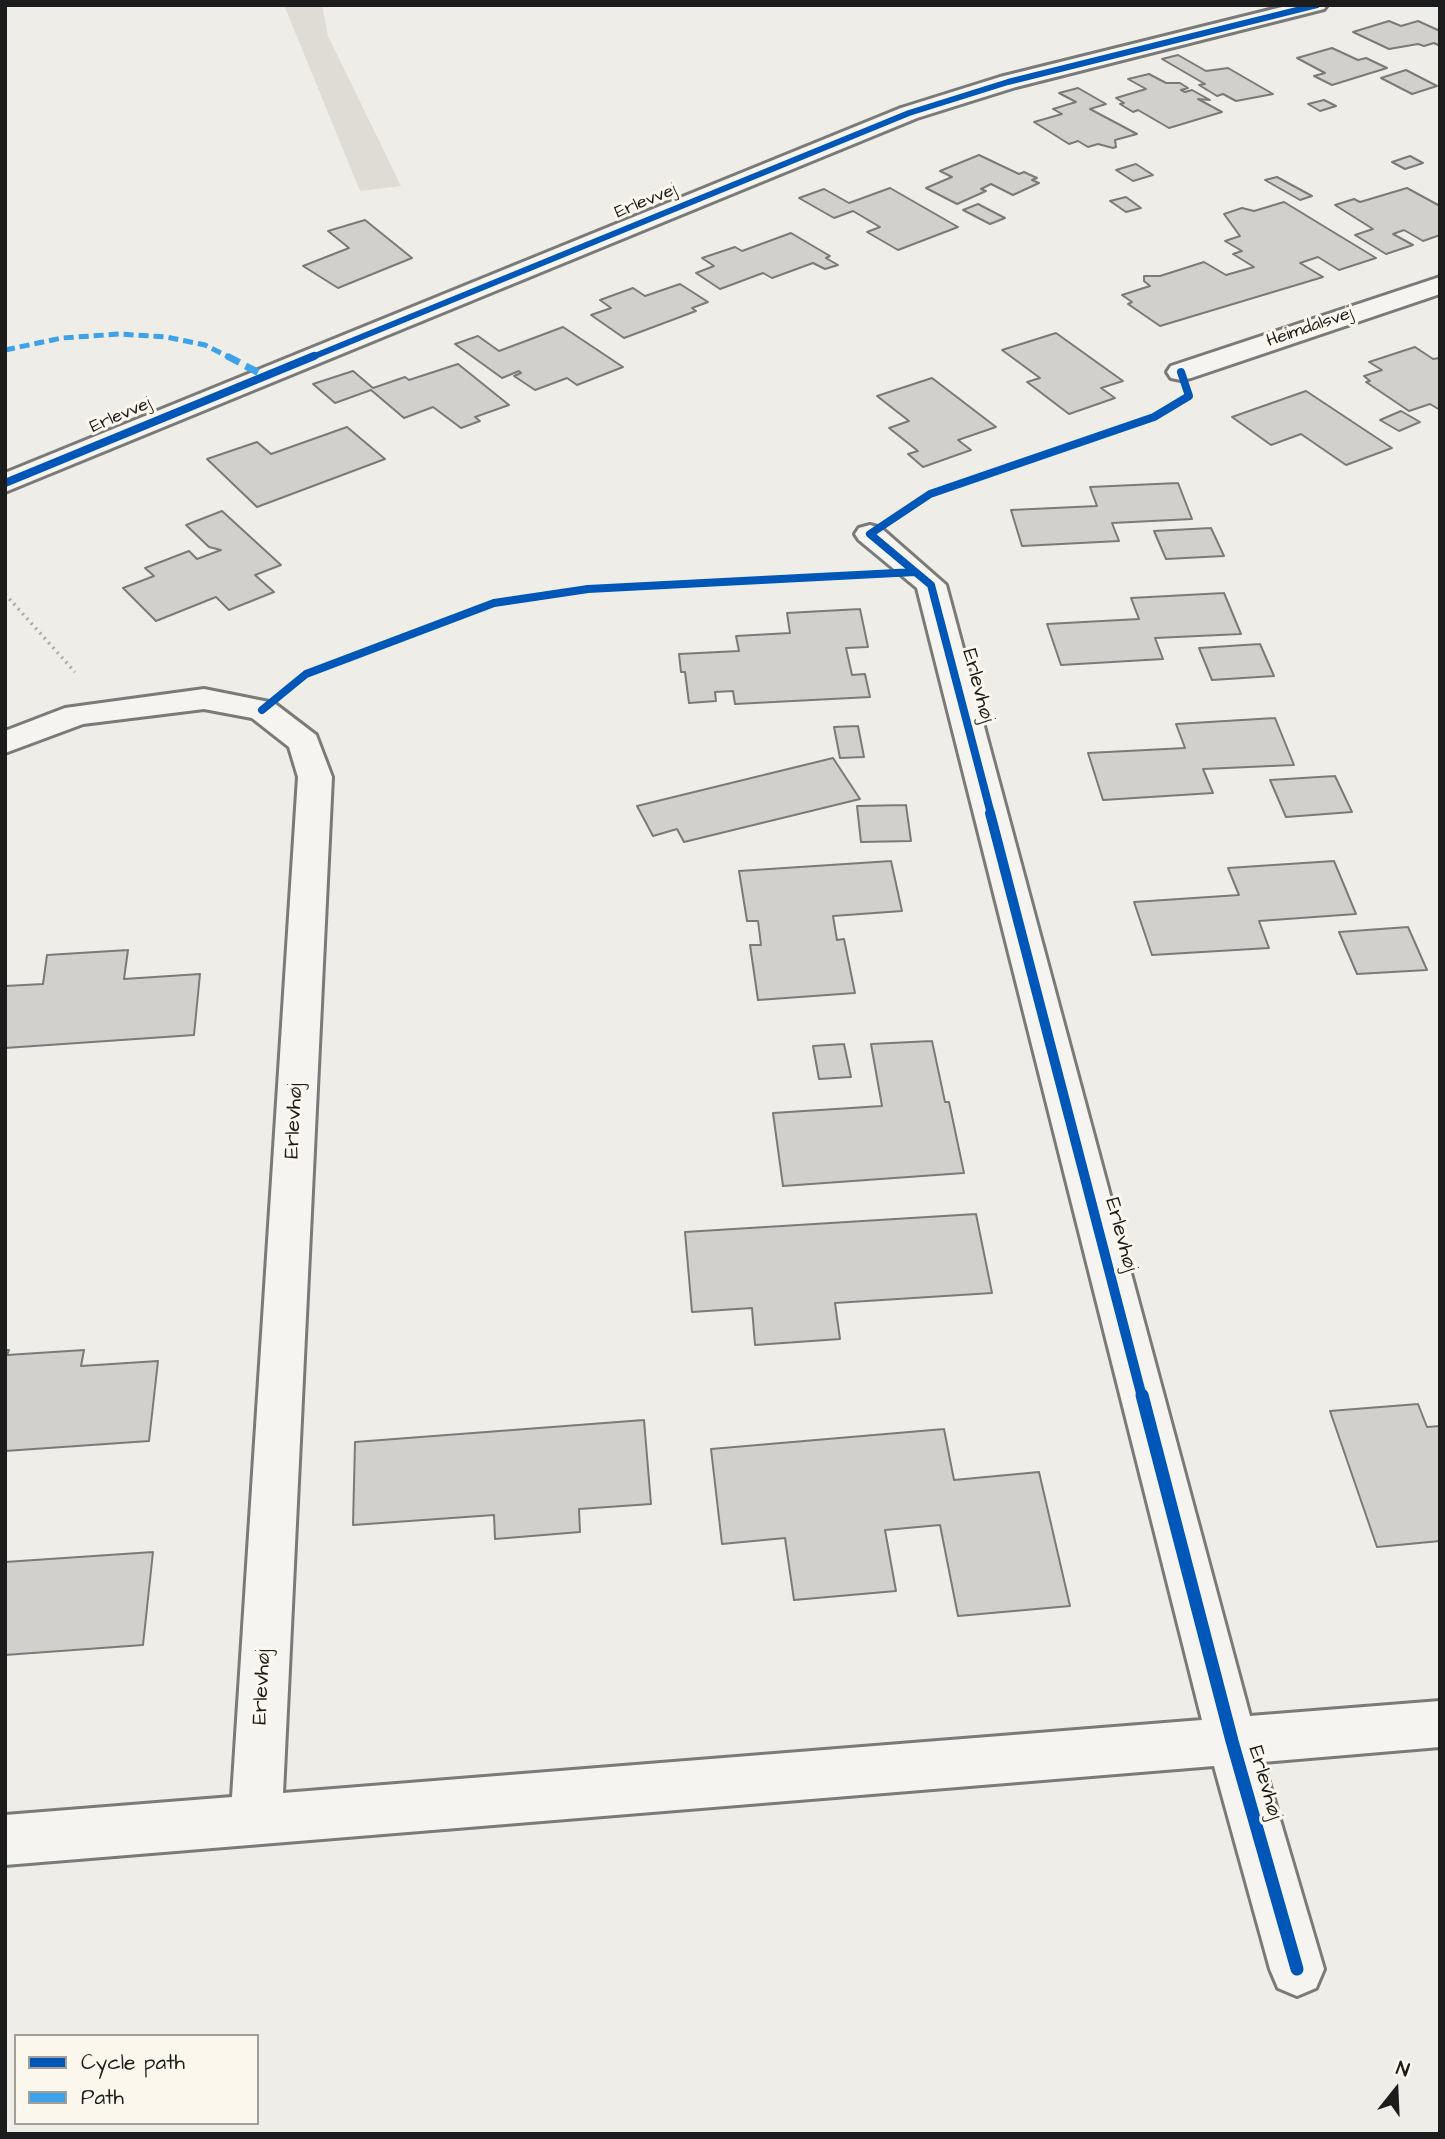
<!DOCTYPE html>
<meta charset="utf-8">
<style>
body{margin:0}
#map{position:relative;width:1445px;height:2139px;overflow:hidden;background:#eeede8;font-family:"Architects Daughter",sans-serif}
canvas{display:block}
.frame{position:absolute;inset:0;border:7px solid #1c1c1c;pointer-events:none}
.legend{position:absolute;left:14px;top:2034px;width:245px;height:91px;box-sizing:border-box;background:#fbf7ec;border:2px solid #a29f99;margin:0;padding:9px 12px;list-style:none;font-size:21px;color:#1c1c1c}
.legend li{display:flex;align-items:center;gap:14px;height:35px}
.legend b{width:35px;border:2px solid #a29f99}
.north{position:absolute;left:1361px;top:2055px;width:70px;height:70px;-webkit-text-stroke:5px #fbf7ec;paint-order:stroke;rotate:18deg;font-size:19px;font-weight:700;line-height:28px;text-align:center;color:#1c1c1c}
.north::after{content:'';display:block;margin:auto;width:24px;height:32px;background:#1c1c1c;clip-path:polygon(50% 0,100% 100%,50% 72%,0 100%)}
</style>
<div id="map">
<canvas width="1445" height="2139"></canvas>
<div class="frame"></div>
<ul class="legend">
<li><b style="height:9px;background:#0057b8"></b>Cycle path</li>
<li><b style="height:9px;background:#3da2ea"></b>Path</li>
</ul>
<div class="north">N</div>
</div>
<script>
const g = document.querySelector('canvas').getContext('2d');
g.lineJoin = 'round';
function paint(path, color) { g.fillStyle = color; g.fill(path, 'evenodd'); }
const poly = rows => new Path2D(rows.map(r => 'M' + r).join(''));
function stroke(path, color, width, dash) { g.strokeStyle = color; g.lineWidth = width; g.lineCap = dash ? 'butt' : 'round'; g.setLineDash(dash || []); g.stroke(path); }
function write(font, color, halo, rows, align = 'center') {
  g.font = font + ' "Architects Daughter",sans-serif'; g.lineWidth = 6; g.setLineDash([]); g.textBaseline = 'middle'; g.strokeStyle = halo; g.fillStyle = color; for (const [text, x, y, turn = 0] of rows) {
    g.save(); g.translate(x, y); g.rotate((+turn || 0) * Math.PI / 180); g.textAlign = isNaN(turn) ? turn : align; if (halo) g.strokeText(text, 0, 0); g.fillText(text, 0, 0); g.restore();
  }
}
const green = poly([
 [284,5,322,5,328,36,401,186,360,191]
]);
const building = poly([
 [1389,21,1401,26,1418,21,1440,31,1440,46,1434,43,1424,46,1418,44,1389,49,1353,32,1389,21],
 [1332,48,1358,60,1366,58,1387,68,1332,85,1314,76,1325,73,1297,58,1332,48],
 [1178,55,1206,71,1228,68,1273,94,1236,101,1223,94,1217,96,1199,85,1205,84,1162,59,1178,55],
 [1406,70,1437,86,1412,94,1381,78,1406,70],
 [1149,74,1166,83,1180,83,1188,88,1181,90,1185,92,1192,90,1210,100,1198,99,1222,112,1169,128,1138,110,1133,112,1120,104,1124,103,1116,98,1146,89,1128,79,1149,74],
 [1078,88,1106,104,1090,109,1137,134,1115,140,1116,147,1113,148,1098,144,1088,147,1078,141,1069,144,1034,122,1062,114,1053,109,1076,102,1059,93,1078,88],
 [1324,100,1336,106,1320,111,1308,104,1324,100],
 [979,155,1019,174,1024,172,1037,178,1032,180,1039,183,1013,195,991,184,981,189,986,191,957,204,926,188,952,177,940,171,979,155],
 [1410,156,1423,163,1405,169,1392,162,1410,156],
 [1136,164,1153,175,1133,181,1116,170,1136,164],
 [1277,177,1312,196,1300,200,1265,180,1277,177],
 [890,188,958,227,898,250,867,232,880,227,853,211,834,218,799,198,824,189,849,203,890,188],
 [1407,188,1440,206,1440,235,1423,241,1404,230,1393,234,1413,245,1386,254,1355,235,1373,229,1335,205,1354,199,1360,202,1407,188],
 [1126,197,1141,208,1126,212,1110,201,1126,197],
 [1284,202,1376,258,1339,270,1318,257,1300,263,1323,277,1160,326,1128,304,1132,302,1122,295,1150,286,1144,281,1144,276,1160,276,1204,262,1226,275,1254,267,1233,254,1242,251,1225,241,1240,236,1224,214,1242,208,1254,211,1284,202],
 [978,204,1005,218,990,224,963,210,978,204],
 [365,220,412,258,338,288,303,266,349,248,328,231,365,220],
 [791,233,830,256,826,258,838,265,825,269,813,263,772,278,763,273,720,289,696,273,714,266,702,258,735,247,742,251,791,233],
 [680,284,708,302,692,308,696,311,624,338,591,315,611,308,600,300,633,288,645,296,680,284],
 [563,327,623,367,577,385,567,378,535,390,514,376,521,373,519,371,502,378,455,344,478,336,499,351,563,327],
 [1056,333,1123,381,1101,388,1115,398,1069,414,1027,382,1040,378,1002,350,1056,333],
 [1415,347,1433,359,1440,358,1440,410,1430,404,1409,411,1366,382,1370,381,1364,376,1382,370,1369,362,1415,347],
 [458,364,509,405,475,417,480,421,461,428,433,407,404,418,371,390,335,403,313,384,353,371,373,388,405,377,409,380,458,364],
 [932,378,996,427,958,440,971,450,923,467,908,454,918,451,889,428,909,421,877,396,932,378],
 [1306,391,1392,448,1346,465,1301,434,1271,445,1232,417,1306,391],
 [1401,411,1420,422,1399,431,1380,420,1401,411],
 [347,427,385,459,257,507,207,459,257,442,271,454,347,427],
 [1178,483,1192,519,1112,523,1119,541,1022,546,1011,510,1097,506,1090,487,1178,483],
 [222,511,281,565,255,575,274,592,229,610,216,597,156,621,123,588,154,576,145,568,189,551,197,559,221,550,209,547,186,525,222,511],
 [1211,528,1224,556,1166,559,1154,531,1211,528],
 [1224,593,1241,634,1155,638,1163,659,1061,665,1047,624,1139,619,1131,598,1224,593],
 [860,609,868,647,846,648,852,675,865,674,870,697,735,704,733,691,715,692,716,701,689,703,685,672,681,672,679,654,739,651,736,636,790,633,787,613,860,609],
 [1260,644,1274,676,1212,680,1199,648,1260,644],
 [1275,718,1294,765,1203,769,1213,793,1103,800,1088,753,1185,748,1176,724,1275,718],
 [858,726,864,757,840,758,834,727,858,726],
 [833,758,860,799,684,842,677,829,653,836,637,806,833,758],
 [1335,776,1352,812,1286,817,1270,780,1335,776],
 [906,805,911,841,861,842,857,806,906,805],
 [891,861,902,911,833,916,837,940,844,939,855,993,758,1000,750,945,761,945,758,921,747,921,739,871,891,861],
 [1334,861,1356,914,1259,921,1269,948,1152,955,1134,902,1239,895,1228,868,1334,861],
 [1408,927,1427,970,1357,974,1339,932,1408,927],
 [128,950,124,979,200,974,194,1035,5,1048,5,986,43,984,47,955,128,950],
 [932,1041,945,1102,949,1102,964,1173,783,1186,773,1113,882,1106,871,1044,932,1041],
 [844,1044,851,1077,819,1079,813,1046,844,1044],
 [976,1214,992,1293,835,1303,840,1339,755,1345,752,1308,692,1312,685,1232,976,1214],
 [5,1350,9,1350,7,1355,84,1350,81,1366,158,1361,149,1441,5,1451,5,1350],
 [1418,1404,1427,1427,1440,1426,1440,1541,1377,1547,1330,1411,1418,1404],
 [644,1420,651,1504,579,1509,580,1532,495,1539,494,1515,353,1525,355,1442,644,1420],
 [944,1429,954,1480,1039,1472,1070,1606,958,1616,940,1525,885,1530,896,1591,794,1600,785,1538,722,1544,711,1449,944,1429],
 [153,1552,143,1645,5,1655,5,1562,153,1552]
]);
const path = poly([
 [5,594,75,672]
]);
const minor = poly([
 [1440,277,1440,294,1191,378,1181,380,1171,378,1167,372,1171,366,1440,277],
 [870,525,881,528,946,585,1250,1716,1440,1701,1440,1747,1263,1762,1324,1969,1316,1988,1297,1996,1278,1988,1270,1969,1214,1766,5,1865,5,1815,232,1797,298,777,289,747,252,718,204,709,83,724,5,753,5,731,65,708,204,689,274,703,316,735,332,777,283,1793,1202,1720,917,588,859,540,855,534,859,528,870,525]
]);
const tertiary = poly([
 [1290,5,1327,5,1324,9,1016,87,917,118,5,492,5,473,901,108,1000,77,1290,5]
]);
const quietFar1 = poly([
 [5,350,62,338,120,334,166,337,205,345,231,358]
]);
const quiet = poly([
 [227,356,265,376]
]);
const cyclewayFar3 = poly([
 [310,358,909,113,1008,82,1317,5]
]);
const cyclewayFar2 = poly([
 [5,483,314,356],
 [262,710,306,674,494,603,588,589,915,572],
 [991,814,931,585,870,534,930,494,1154,417,1189,396,1181,372]
]);
const cyclewayFar1 = poly([
 [990,813,1142,1397]
]);
const cycleway = poly([
 [1142,1395,1232,1741,1297,1969]
]);
const farStreetnames = [
 ["Erlevvej",646,202,-22],
 ["Heimdalsvej",1310,328,-19],
 ["Erlevvej",121,416,-23]
];
const streetNames = [
 ["Erlevhøj",977,686,75],
 ["Erlevhøj",295,1121,-87],
 ["Erlevhøj",1120,1235,75],
 ["Erlevhøj",263,1687,-87],
 ["Erlevhøj",1264,1783,74]
];
paint(green, '#dfdcd5');
paint(building, '#d1d0cc');
stroke(building, '#7a7a78', 2);
stroke(minor, '#7a7a78', 6);
stroke(tertiary, '#7a7a78', 6);
stroke(path, '#abaaa7', 3.5, [2, 4.5]);
paint(minor, '#f5f4f0');
paint(tertiary, '#f5f4f0');
stroke(quietFar1, '#3da2ea', 5, [10, 5]);
stroke(quiet, '#3da2ea', 7, [14, 7]);
stroke(cyclewayFar3, '#0057b8', 6);
stroke(cyclewayFar2, '#0057b8', 8);
stroke(cyclewayFar1, '#0057b8', 10);
stroke(cycleway, '#0057b8', 13);
write('18px', '#1c1c1c', '#fbf7ec', farStreetnames);
write('21px', '#1c1c1c', '#fbf7ec', streetNames);
</script>
